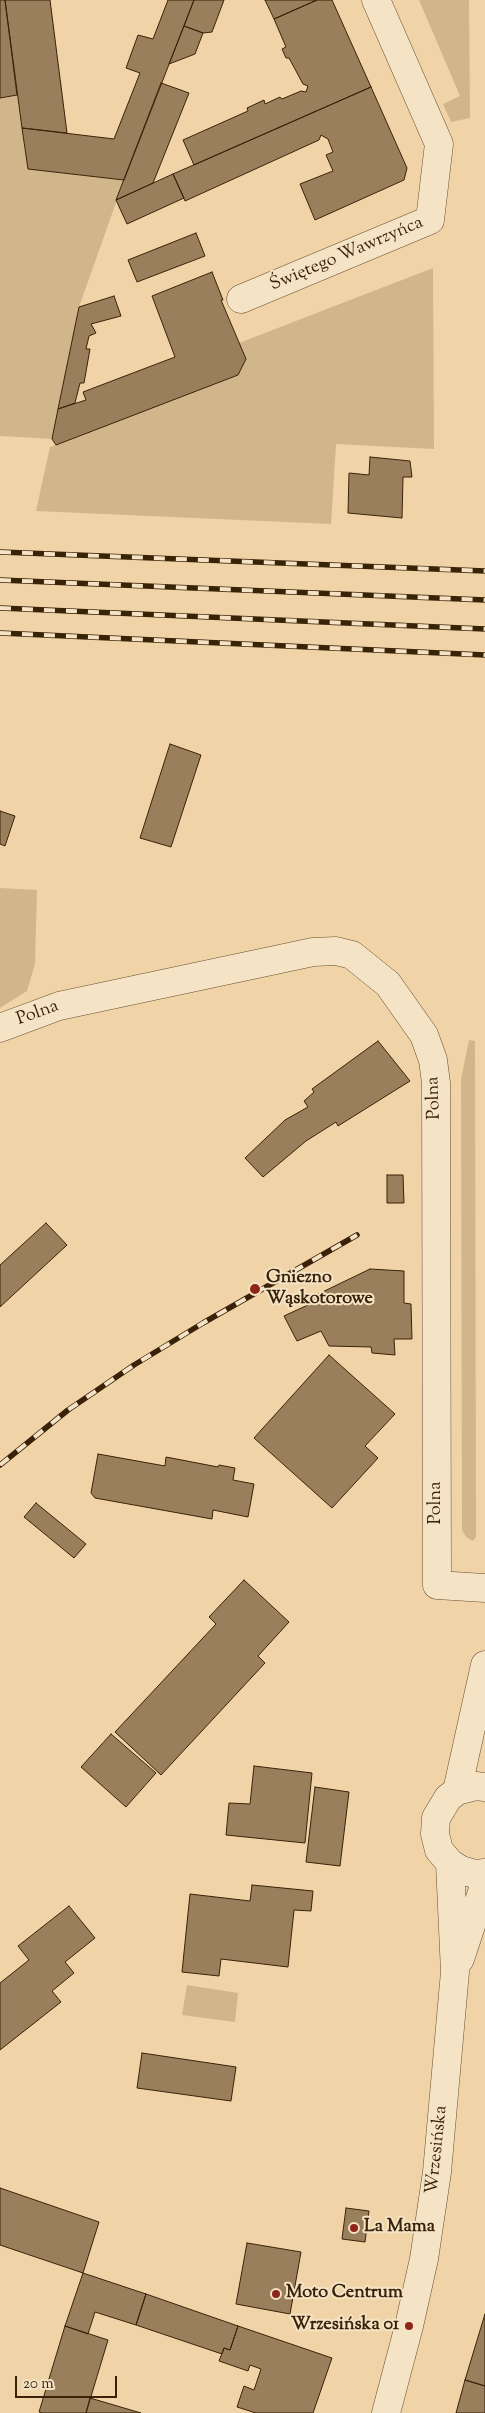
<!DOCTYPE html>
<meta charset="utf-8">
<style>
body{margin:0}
#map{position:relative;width:485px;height:2413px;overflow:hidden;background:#f0d4a7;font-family:"Sorts Mill Goudy",serif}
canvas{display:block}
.scale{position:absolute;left:15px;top:2376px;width:102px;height:22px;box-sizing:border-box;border:2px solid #3a2209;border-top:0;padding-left:6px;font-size:15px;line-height:18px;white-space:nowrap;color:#3a2209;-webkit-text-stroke:4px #f5e3c6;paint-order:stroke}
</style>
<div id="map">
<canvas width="485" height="2413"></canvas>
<div class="scale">20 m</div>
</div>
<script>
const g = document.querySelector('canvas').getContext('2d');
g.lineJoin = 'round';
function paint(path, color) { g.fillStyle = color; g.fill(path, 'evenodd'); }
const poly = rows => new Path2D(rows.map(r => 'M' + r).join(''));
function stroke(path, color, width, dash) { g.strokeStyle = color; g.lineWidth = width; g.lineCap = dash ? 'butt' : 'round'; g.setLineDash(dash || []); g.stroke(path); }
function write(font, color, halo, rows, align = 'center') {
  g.font = font + ' "Sorts Mill Goudy",serif'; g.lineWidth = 4; g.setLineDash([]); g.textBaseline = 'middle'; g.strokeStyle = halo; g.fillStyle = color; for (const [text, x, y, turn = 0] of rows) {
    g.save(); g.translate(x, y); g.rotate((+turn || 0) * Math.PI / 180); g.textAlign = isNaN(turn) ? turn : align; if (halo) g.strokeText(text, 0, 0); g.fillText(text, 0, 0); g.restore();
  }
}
const green = poly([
 [419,0,469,0,470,118,451,122,443,104,460,96],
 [17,95,28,169,124,180,79,307,52,439,0,436,0,98],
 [433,268,434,449,336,444,331,524,36,511,50,447,238,375,239,343],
 [0,888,37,890,35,964,27,991,0,1008],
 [469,1040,475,1041,476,1537,473,1541,466,1537,462,1530,461,1079],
 [187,1985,238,1993,235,2022,182,2015]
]);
const building = poly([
 [0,0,5,0,17,95,0,98,0,0],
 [5,0,50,0,67,133,22,128,5,0],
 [168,0,194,0,124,180,28,169,22,128,114,139,140,73,126,68,138,35,153,39,168,0],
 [194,0,224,0,212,32,203,33,184,26,194,0],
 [265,0,317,0,274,19,265,0],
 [317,0,332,0,371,87,194,165,183,140,248,111,247,108,264,100,265,104,280,97,282,99,301,91,306,92,308,86,303,84,289,58,286,58,282,49,286,47,274,19,317,0],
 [184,26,203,33,195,54,169,64,184,26],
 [161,83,189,93,153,183,116,200,161,83],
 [371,87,407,168,404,180,315,220,300,184,333,171,326,155,333,152,328,139,321,135,319,140,185,201,173,174,371,87],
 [173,174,184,198,127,224,116,200,173,174],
 [196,233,205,256,137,282,128,260,196,233],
 [212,272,223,300,221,300,246,359,238,375,56,445,52,439,58,409,86,400,83,392,175,357,152,296,212,272],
 [114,296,121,316,91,324,96,333,89,336,86,349,90,349,84,383,80,383,75,403,58,409,79,307,114,296],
 [370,457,410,461,412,477,403,477,402,518,348,513,349,473,369,475,370,457],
 [170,744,201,755,171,847,140,838,170,744],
 [0,811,15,816,5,846,0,844,0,811],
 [378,1041,410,1081,338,1126,336,1122,306,1141,263,1177,245,1158,285,1120,308,1107,304,1101,314,1092,312,1089,378,1041],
 [387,1175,403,1175,404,1203,387,1203,387,1175],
 [46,1223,67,1245,0,1307,0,1265,46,1223],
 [370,1269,404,1271,404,1303,411,1304,412,1339,394,1339,395,1355,372,1353,371,1347,329,1346,321,1331,297,1341,284,1316,310,1304,308,1299,370,1269],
 [329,1355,395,1414,365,1446,378,1458,332,1508,254,1438,329,1355],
 [98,1454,165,1466,166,1457,218,1467,219,1465,235,1468,233,1480,254,1484,248,1517,213,1510,212,1519,95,1498,91,1493,98,1454],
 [36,1503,86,1544,74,1558,24,1517,36,1503],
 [244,1580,289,1622,258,1656,265,1663,161,1775,115,1732,216,1624,209,1617,244,1580],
 [111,1734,156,1773,126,1807,81,1767,111,1734],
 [254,1766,312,1773,305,1843,226,1835,229,1803,250,1804,254,1766],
 [315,1787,349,1792,340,1866,306,1862,315,1787],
 [252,1885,313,1891,311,1911,294,1910,288,1967,221,1959,219,1976,182,1972,190,1894,250,1901,252,1885],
 [69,1906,95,1938,65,1962,74,1973,52,1991,61,2002,0,2050,0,1983,29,1960,18,1946,69,1906],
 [142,2053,236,2067,231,2101,137,2088,142,2053],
 [0,2188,99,2222,83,2273,0,2245,0,2188],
 [346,2208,369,2211,365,2242,342,2239,346,2208],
 [247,2243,301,2252,290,2314,236,2304,247,2243],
 [83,2273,146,2294,136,2325,95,2312,88,2334,65,2326,83,2273],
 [146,2294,238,2326,230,2350,224,2348,222,2354,136,2325,146,2294],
 [485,2314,485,2386,465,2380,485,2314],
 [65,2326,108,2340,86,2413,43,2413,39,2412,65,2326],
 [238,2326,332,2358,313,2413,256,2413,237,2407,244,2386,254,2390,261,2369,250,2365,248,2371,219,2361,224,2348,230,2350,238,2326],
 [465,2380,485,2386,485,2413,456,2413,465,2380],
 [90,2398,141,2413,86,2413,90,2398]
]);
const minor = poly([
 [241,299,430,220,439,144,376,0],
 [0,1028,59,1006,313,952,336,951,352,955,388,984,424,1035,433,1060,436,1083,437,1585,485,1588],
 [485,1787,476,1786,457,1791,448,1798,436,1818,435,1834,439,1850,450,1863,461,1870,475,1874,485,1873],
 [457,1791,485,1665],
 [460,1959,485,1883],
 [386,2413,409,2326,424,2259,437,2172,455,1972,450,1863]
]);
const rail = poly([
 [0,552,485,571],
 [0,580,485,600],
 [0,608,485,629],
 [0,633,485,655],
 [0,1465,68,1410,134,1365,203,1323,357,1235]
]);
const markers = [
 [255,1289,6,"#8f2418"],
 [354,2228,5,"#8f2418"],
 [276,2294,5,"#8f2418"],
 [409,2326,5,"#8f2418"]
];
const streetNames = [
 ["Świętego Wawrzyńca",347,255,-23],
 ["Polna",38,1014,-20],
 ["Polna",435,1098,-92],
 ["Polna",437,1503,-90],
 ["Wrzesińska",438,2150,-84]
];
const poiNames = [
 ["Gniezno",266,1279],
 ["Wąskotorowe",266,1300],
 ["La Mama",364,2228],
 ["Moto Centrum",286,2294],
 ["Wrzesińska 01",399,2326,"right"]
];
paint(green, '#d1b68c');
paint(building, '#997f5b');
stroke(building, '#3a2209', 1);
stroke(minor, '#684e30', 29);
stroke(minor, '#f5e3c6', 28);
stroke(rail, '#3a2209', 5.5);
stroke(rail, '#f5e3c6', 4, [11]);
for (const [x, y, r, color] of markers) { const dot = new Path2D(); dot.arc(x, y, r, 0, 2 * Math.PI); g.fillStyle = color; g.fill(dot); stroke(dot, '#f5e3c6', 2); }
write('18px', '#3a2209', '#f5e3c6', streetNames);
write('bold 18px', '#3a2209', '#f5e3c6', poiNames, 'left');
</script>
